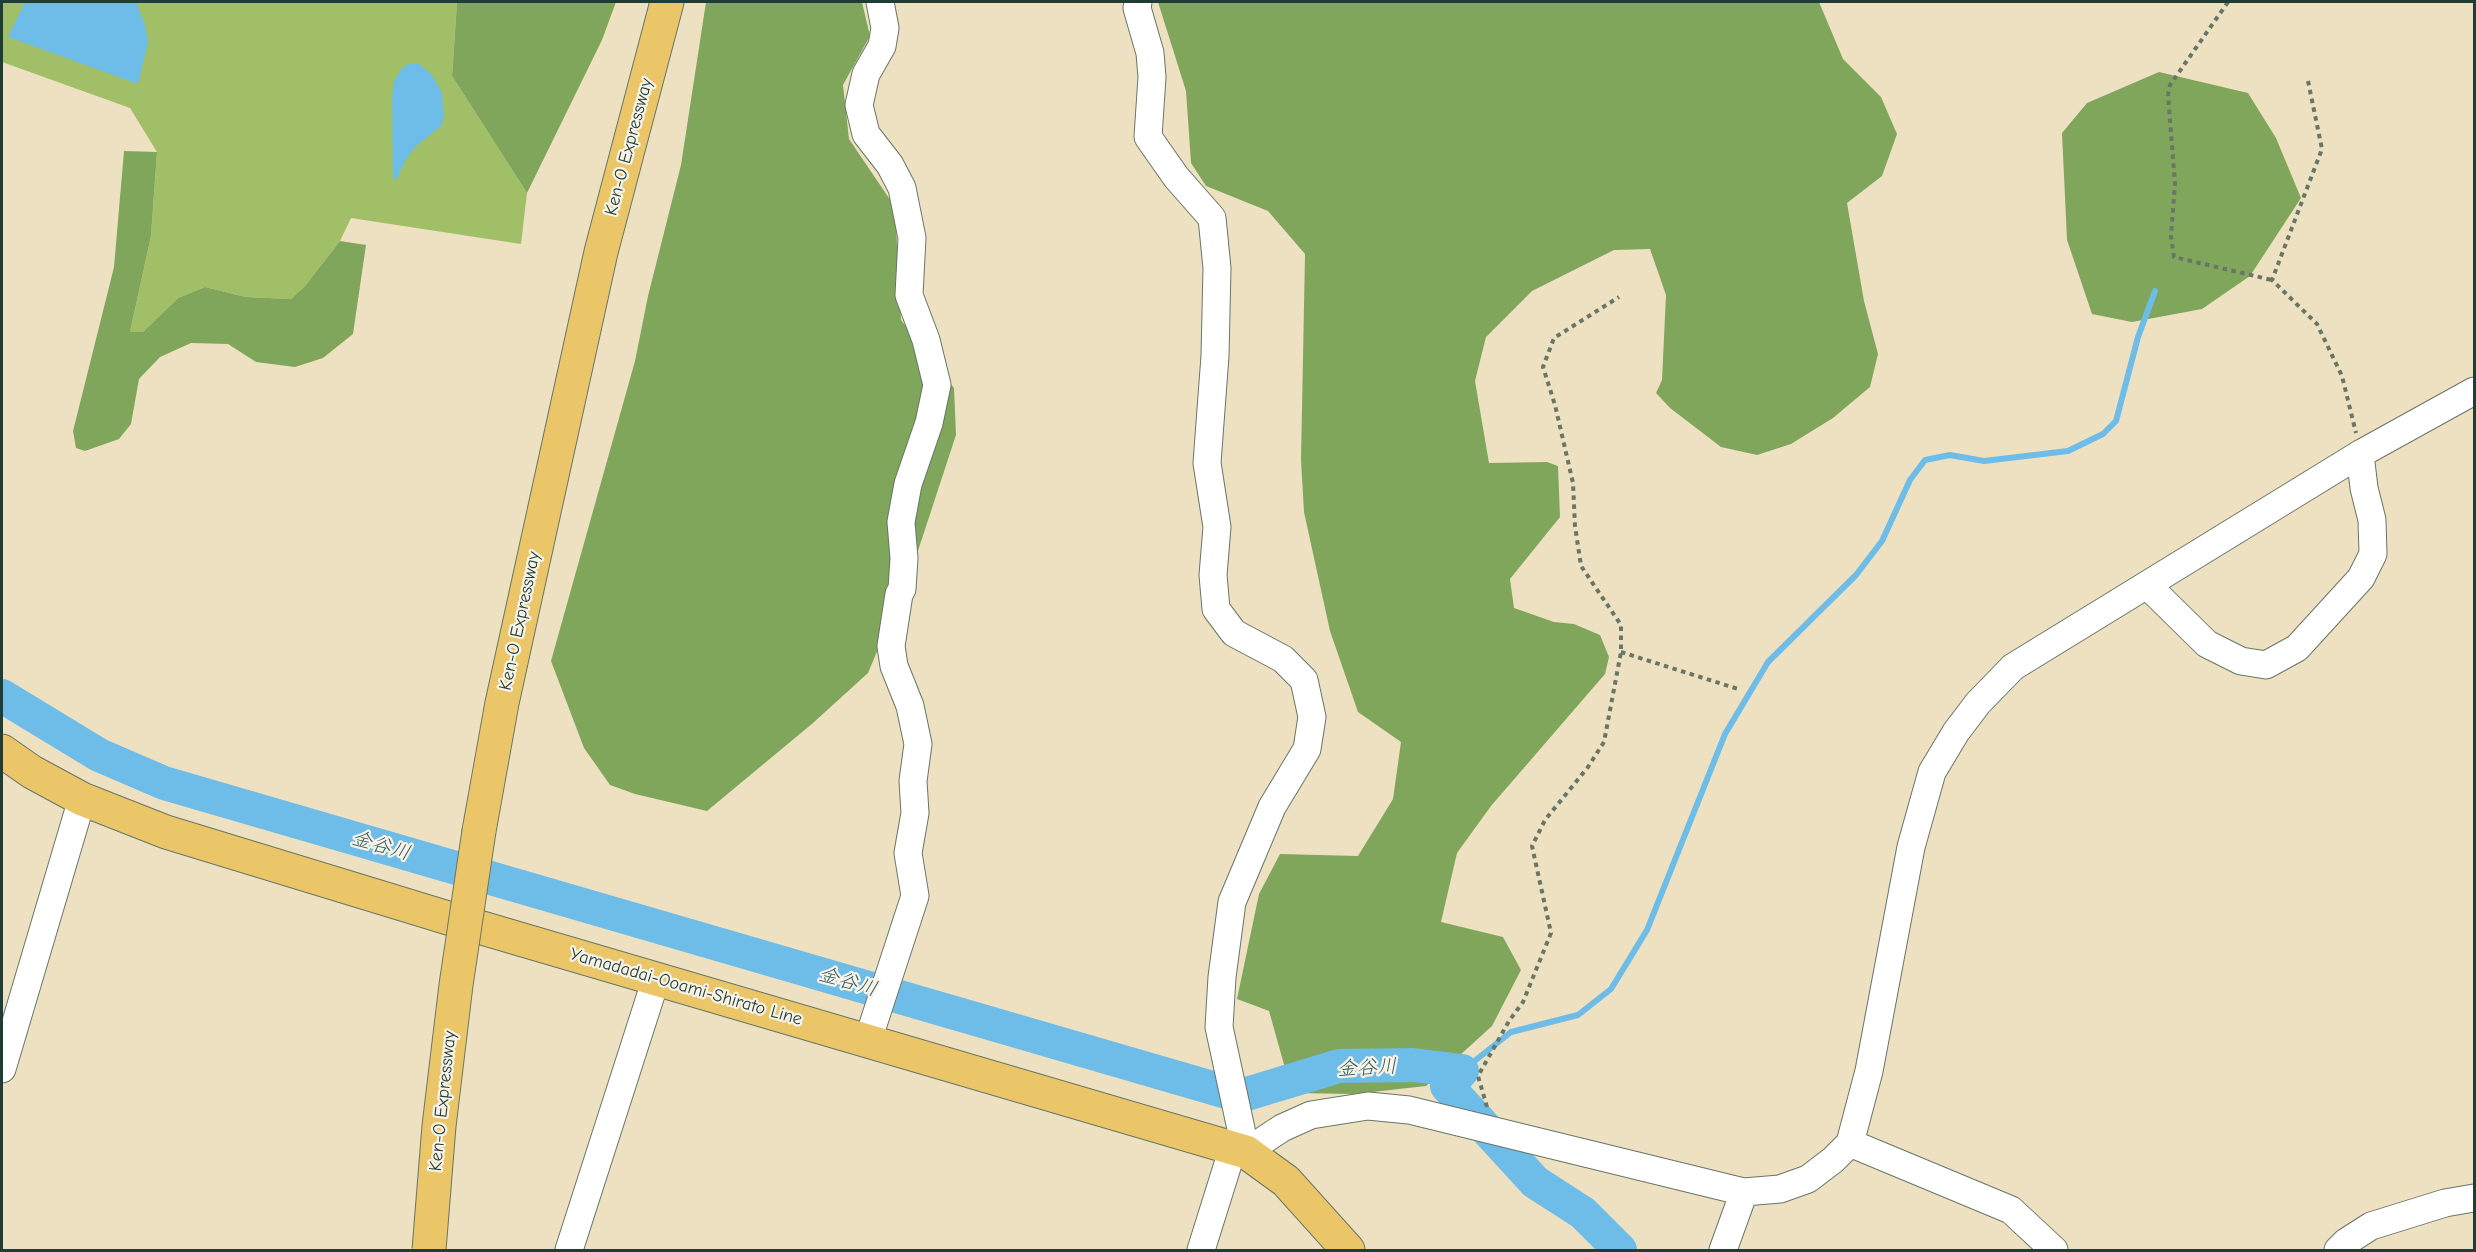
<!DOCTYPE html>
<meta charset="utf-8">
<style>
body{margin:0}
#map{position:relative;width:2476px;height:1252px;overflow:hidden;background:#eee1c2;font-family:"Comic Neue",sans-serif}
canvas{display:block}
.frame{position:absolute;inset:0;border:3px solid #1f3d34;pointer-events:none}
</style>
<div id="map">
<canvas width="2476" height="1252"></canvas>
<div class="frame"></div>
</div>
<script>
const g = document.querySelector('canvas').getContext('2d');
g.lineJoin = 'round';
function paint(path, color) { g.fillStyle = color; g.fill(path, 'evenodd'); }
const poly = rows => new Path2D(rows.map(r => 'M' + r).join(''));
function stroke(path, color, width, dash) { g.strokeStyle = color; g.lineWidth = width; g.lineCap = dash ? 'butt' : 'round'; g.setLineDash(dash || []); g.stroke(path); }
function write(font, color, halo, rows, align = 'center') {
  g.font = font + ' "Comic Neue","Klee One",sans-serif'; g.lineWidth = 4.5; g.setLineDash([]); g.textBaseline = 'middle'; g.strokeStyle = halo; g.fillStyle = color; for (const [text, x, y, turn = 0] of rows) {
    g.save(); g.translate(x, y); g.rotate((+turn || 0) * Math.PI / 180); g.textAlign = isNaN(turn) ? turn : align; if (halo) g.strokeText(text, 0, 0); g.fillText(text, 0, 0); g.restore();
  }
}
const green = poly([
 [2,2,457,2,452,76,527,193,521,244,351,218,340,241,305,286,291,299,246,297,205,287,178,298,143,332,130,332,151,236,157,152,130,108,2,62]
]);
const forest = poly([
 [457,2,616,2,602,40,527,193,452,76],
 [706,2,862,2,870,36,843,85,849,139,895,207,901,320,954,388,956,435,913,566,868,673,813,723,707,811,635,794,610,785,584,748,551,661,635,361,648,296,681,165],
 [1158,2,1819,2,1843,59,1881,97,1897,134,1882,176,1847,203,1864,301,1878,354,1870,387,1833,418,1791,444,1757,455,1721,447,1670,408,1656,393,1662,380,1666,295,1650,249,1614,250,1532,291,1486,337,1475,381,1489,463,1547,462,1558,466,1560,517,1510,579,1514,608,1554,622,1574,624,1600,635,1609,657,1605,674,1491,806,1457,853,1441,922,1503,937,1521,970,1492,1026,1426,1086,1354,1094,1292,1093,1269,1011,1237,999,1259,894,1280,854,1358,856,1393,799,1401,742,1358,712,1330,631,1304,512,1301,460,1305,254,1268,211,1206,186,1191,163,1186,91],
 [2159,72,2248,93,2276,138,2301,198,2250,276,2202,309,2132,322,2092,314,2067,240,2062,133,2087,103],
 [124,151,157,152,151,236,130,332,143,332,178,298,205,287,246,297,291,299,305,286,340,241,366,245,353,334,323,358,295,367,256,362,228,344,191,343,160,357,139,379,131,424,119,439,85,451,76,448,73,431,114,267]
]);
const water = poly([
 [25,2,136,2,145,25,148,43,138,84,8,37],
 [409,64,419,64,432,75,442,93,444,116,441,126,416,146,406,159,396,180,393,179,392,98,394,81,402,68]
]);
const stream = poly([
 [1462,1071,1511,1032,1578,1015,1611,989,1647,930,1725,734,1768,662,1856,575,1882,541,1910,480,1925,460,1950,455,1984,461,2068,451,2103,434,2116,421,2138,337,2155,291]
]);
const river = poly([
 [2,696,99,755,164,783,1240,1096,1339,1066,1413,1065,1462,1071],
 [1462,1071,1447,1086,1535,1182,1583,1213,1620,1250]
]);
const path = poly([
 [2228,2,2170,85,2168,95,2175,183,2171,236,2174,257,2272,280],
 [2308,81,2322,149,2272,280,2317,324,2342,376,2356,433],
 [1621,652,1738,689],
 [1487,1107,1478,1076,1509,1021,1523,1002,1551,933,1532,846,1545,820,1588,767,1604,742,1621,652,1621,625,1581,566,1575,526,1573,483,1555,405,1543,367,1554,338,1619,297]
]);
const minor = poly([
 [1138,2,1137,8,1150,53,1152,77,1148,137,1176,177,1212,218,1217,268,1215,356,1207,463,1217,527,1213,575,1216,609,1234,633,1283,659,1304,680,1312,717,1307,749,1272,807,1232,902,1222,977,1219,1027,1246,1152,1282,1128,1311,1115,1368,1106,1409,1110,1744,1192,1780,1189,1808,1179,1833,1160,1850,1143,1869,1071,1911,847,1932,772,1956,732,1978,703,2013,667,2360,454,2474,391],
 [2147,585,2207,644,2241,661,2266,665,2297,648,2361,578,2373,554,2372,520,2364,488,2360,454],
 [868,1040,915,896,908,853,915,813,913,781,918,744,910,706,894,666,891,646,899,594,902,589,904,558,901,522,908,484,929,423,937,385,926,340,909,295,912,238,902,188,890,165,866,134,859,105,866,74,882,46,885,28,880,2],
 [2,1069,82,799],
 [1850,1143,2011,1210,2054,1250],
 [569,1250,656,979],
 [1201,1250,1233,1148],
 [1723,1250,1744,1192],
 [2338,1250,2346,1242,2371,1226,2445,1203,2474,1198]
]);
const major = poly([
 [2,751,32,772,82,799,166,832,448,918,1246,1152,1286,1181,1348,1250]
]);
const highway = poly([
 [479,831,502,703,601,252,667,2]
]);
const highwayBridge = poly([
 [429,1250,439,1126,456,985,479,831]
]);
const streetNames = [
 ["Ken-O Expressway",629,147,-75],
 ["Ken-O Expressway",520,621,-78],
 ["Yamadadai-Ooami-Shirato Line",686,987,16],
 ["Ken-O Expressway",443,1101,-84]
];
const waterNames = [
 ["金谷川",381,846,16],
 ["金谷川",848,982,16],
 ["金谷川",1367,1068,-3]
];
paint(green, '#a1bf67');
paint(forest, '#80a65c');
paint(water, '#6ebce8');
stroke(stream, '#6ebce8', 6);
stroke(river, '#6ebce8', 34);
stroke(minor, '#677666', 29);
stroke(major, '#677666', 35);
stroke(highway, '#677666', 35);
stroke(path, '#677666', 4, [4.5, 4.5]);
stroke(minor, '#fff', 27);
stroke(major, '#ebc669', 33);
stroke(highway, '#ebc669', 33);
stroke(highwayBridge, '#677666', 35, []);
stroke(highwayBridge, '#ebc669', 33);
write('18px', '#1f3d34', '#f7f3e8', streetNames);
write('italic 20px', '#335d61', '#f7f3e8', waterNames);
</script>
